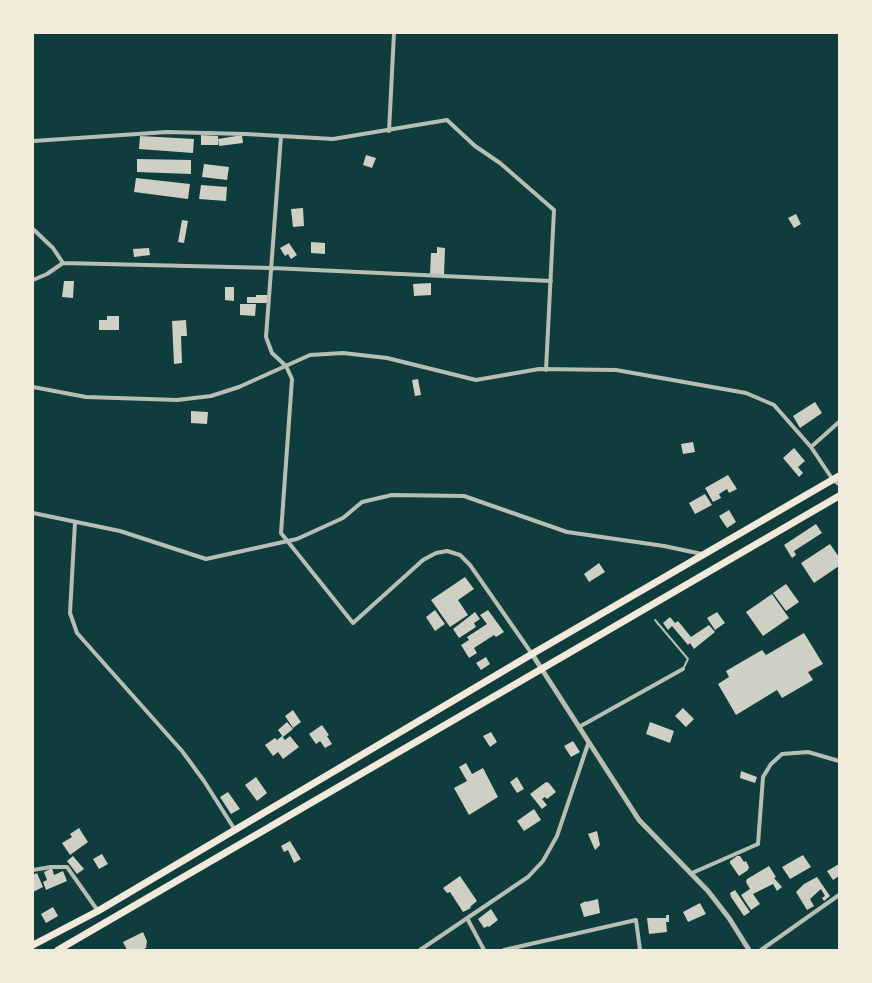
<!DOCTYPE html>
<style>
body{margin:0}
#map{position:relative;width:872px;height:983px;overflow:hidden;background:#0f3d3e;font-family:Poppins,sans-serif}
canvas{display:block}
.frame{position:absolute;inset:0;border:34px solid #f1e9da;pointer-events:none}
</style>
<div id="map">
<canvas width="872" height="983"></canvas>
<div class="frame"></div>
</div>
<script>
const g = document.querySelector('canvas').getContext('2d');
g.lineJoin = 'round';
function paint(path, color) { g.fillStyle = color; g.fill(path, 'evenodd'); }
const poly = rows => new Path2D(rows.map(r => 'M' + r).join(''));
function stroke(path, color, width, dash) { g.strokeStyle = color; g.lineWidth = width; g.lineCap = dash ? 'butt' : 'round'; g.setLineDash(dash || []); g.stroke(path); }
const building = poly([
 [201,135,218,136,218,145,201,145],
 [242,135,243,143,219,146,218,139],
 [140,136,194,139,193,153,139,149],
 [366,155,376,158,372,168,363,165],
 [137,159,191,160,191,174,137,172],
 [204,164,229,167,227,180,202,177],
 [136,178,190,184,188,199,134,192],
 [201,185,227,187,226,201,199,199],
 [303,208,304,226,293,227,291,209],
 [796,214,801,224,794,228,788,218],
 [182,220,188,221,184,243,178,242],
 [311,242,325,243,325,254,311,253],
 [289,243,297,255,291,259,288,254,285,256,280,248],
 [437,247,445,248,444,275,430,275,431,253,437,253],
 [149,248,150,255,134,257,133,249],
 [64,281,74,281,73,298,62,297],
 [431,283,431,295,414,296,413,284],
 [225,287,234,287,234,301,225,300],
 [256,295,267,295,267,303,247,303,247,297,256,297],
 [240,304,256,304,255,316,240,315],
 [107,316,119,316,119,330,99,330,99,320,107,320],
 [186,320,187,336,181,336,182,363,174,364,172,321],
 [418,379,421,395,415,396,412,380],
 [815,402,822,413,800,428,793,416],
 [191,411,208,412,207,424,191,423],
 [693,442,695,452,683,454,681,444],
 [794,448,805,461,798,467,803,473,799,477,783,458],
 [728,475,737,489,729,493,727,489,719,494,721,498,713,502,705,488],
 [705,494,712,505,695,514,689,503],
 [729,510,736,522,727,528,719,516],
 [816,524,822,533,794,551,796,555,792,558,784,545],
 [830,544,839,557,839,566,814,583,801,563],
 [599,563,605,572,589,582,584,574],
 [465,577,474,589,458,600,468,615,450,627,431,600],
 [786,584,799,602,786,611,773,593],
 [772,594,789,618,763,636,746,612],
 [435,610,445,624,435,631,426,617],
 [488,610,504,632,496,637,494,635,474,648,477,653,469,658,461,645,469,640,467,637,487,624,480,615],
 [475,612,480,619,474,623,476,627,459,638,453,629],
 [717,612,725,623,715,630,707,618],
 [670,617,675,623,678,621,691,637,709,625,715,632,694,649,690,643,688,645,672,626,668,630,663,623],
 [804,633,823,664,808,672,813,680,782,698,777,690,736,715,718,684,729,677,726,671,762,650,766,655],
 [486,657,490,664,481,670,476,663],
 [683,708,694,719,686,727,675,716],
 [293,710,301,722,293,728,285,716],
 [287,722,293,729,283,737,278,730],
 [650,722,674,731,670,743,646,734],
 [322,725,329,735,327,736,332,744,325,748,320,741,316,744,309,734],
 [491,732,497,742,490,747,483,736],
 [282,736,285,740,290,736,299,747,283,759,278,752,273,756,265,745,275,738,277,740],
 [573,741,580,752,571,757,564,746],
 [466,763,472,774,483,768,498,797,469,815,454,788,467,781,459,767],
 [741,771,757,777,755,783,740,778],
 [256,777,267,793,257,801,245,785],
 [517,777,524,789,517,793,510,782],
 [546,782,549,783,556,792,547,799,545,797,542,799,547,805,542,809,530,794],
 [228,792,240,809,231,814,220,797],
 [534,809,541,820,524,831,517,821],
 [79,828,88,842,70,855,62,843,72,837,70,834],
 [597,831,600,845,595,850,588,834],
 [290,841,301,859,294,863,288,850,284,852,281,846],
 [102,854,108,864,99,869,93,859],
 [803,855,811,867,790,879,782,867],
 [73,856,84,869,77,874,67,861],
 [737,856,740,856,744,862,746,861,749,867,748,870,739,876,730,863,730,861],
 [839,864,839,876,833,880,827,871],
 [769,866,776,877,774,878,782,887,777,891,773,884,753,894,760,904,751,910,741,895,750,889,746,882,747,879],
 [52,868,54,875,63,871,67,881,46,890,43,882,47,880,44,872],
 [37,873,43,887,33,892,33,875],
 [460,876,477,901,470,907,471,908,463,912,450,892,447,893,443,888],
 [817,877,830,896,824,901,822,898,825,896,821,889,810,899,814,906,807,910,796,892,804,884],
 [735,890,750,912,744,916,731,897,730,893],
 [598,899,600,913,584,917,580,904,586,901,586,902],
 [700,903,706,914,688,922,683,912],
 [53,907,58,916,46,923,41,914],
 [491,909,498,920,489,927,488,926,484,928,478,919],
 [666,915,669,915,669,922,666,922,667,932,649,934,647,918,666,918],
 [143,932,147,941,146,948,142,950,127,950,123,942]
]);
const service = poly([
 [655,620,688,659,683,669]
]);
const minor = poly([
 [389,131,394,33],
 [281,136,266,337,272,353,286,366,292,379,281,533,353,623,423,560,436,553,447,551,460,555,470,565,532,654],
 [33,141,167,132,246,134,333,139,447,120,475,146,500,163,554,210,546,370],
 [33,229,53,248,63,263],
 [33,280,47,274,63,263,272,268,551,281],
 [33,387,86,397,177,400,211,396,239,387,310,355,343,353,387,358,476,380,539,369,616,370,746,393,774,405,811,447,833,480,839,484],
 [811,447,839,422],
 [33,513,120,531,206,559,297,539,343,518,362,502,392,495,464,496,567,532,664,546,702,554],
 [75,522,70,613,77,633,182,751,204,781,235,830],
 [579,727,683,669],
 [33,870,51,867,67,867,98,911],
 [692,873,758,844,763,777,771,764,782,754,808,752,839,761],
 [467,918,484,950],
 [420,950,528,877,543,861,557,836,588,744],
 [504,950,636,920,640,950],
 [761,950,839,895]
]);
const tertiary = poly([
 [532,654,639,820,708,891,729,918,749,950]
]);
const trunk = poly([
 [33,945,98,911,532,654,839,476],
 [58,950,839,496]
]);
paint(building, '#cfcfc3');
stroke(service, '#b8beb3', 2);
stroke(minor, '#b8beb3', 4);
stroke(tertiary, '#b8beb3', 5);
stroke(trunk, '#f1e9da', 7);
</script>
